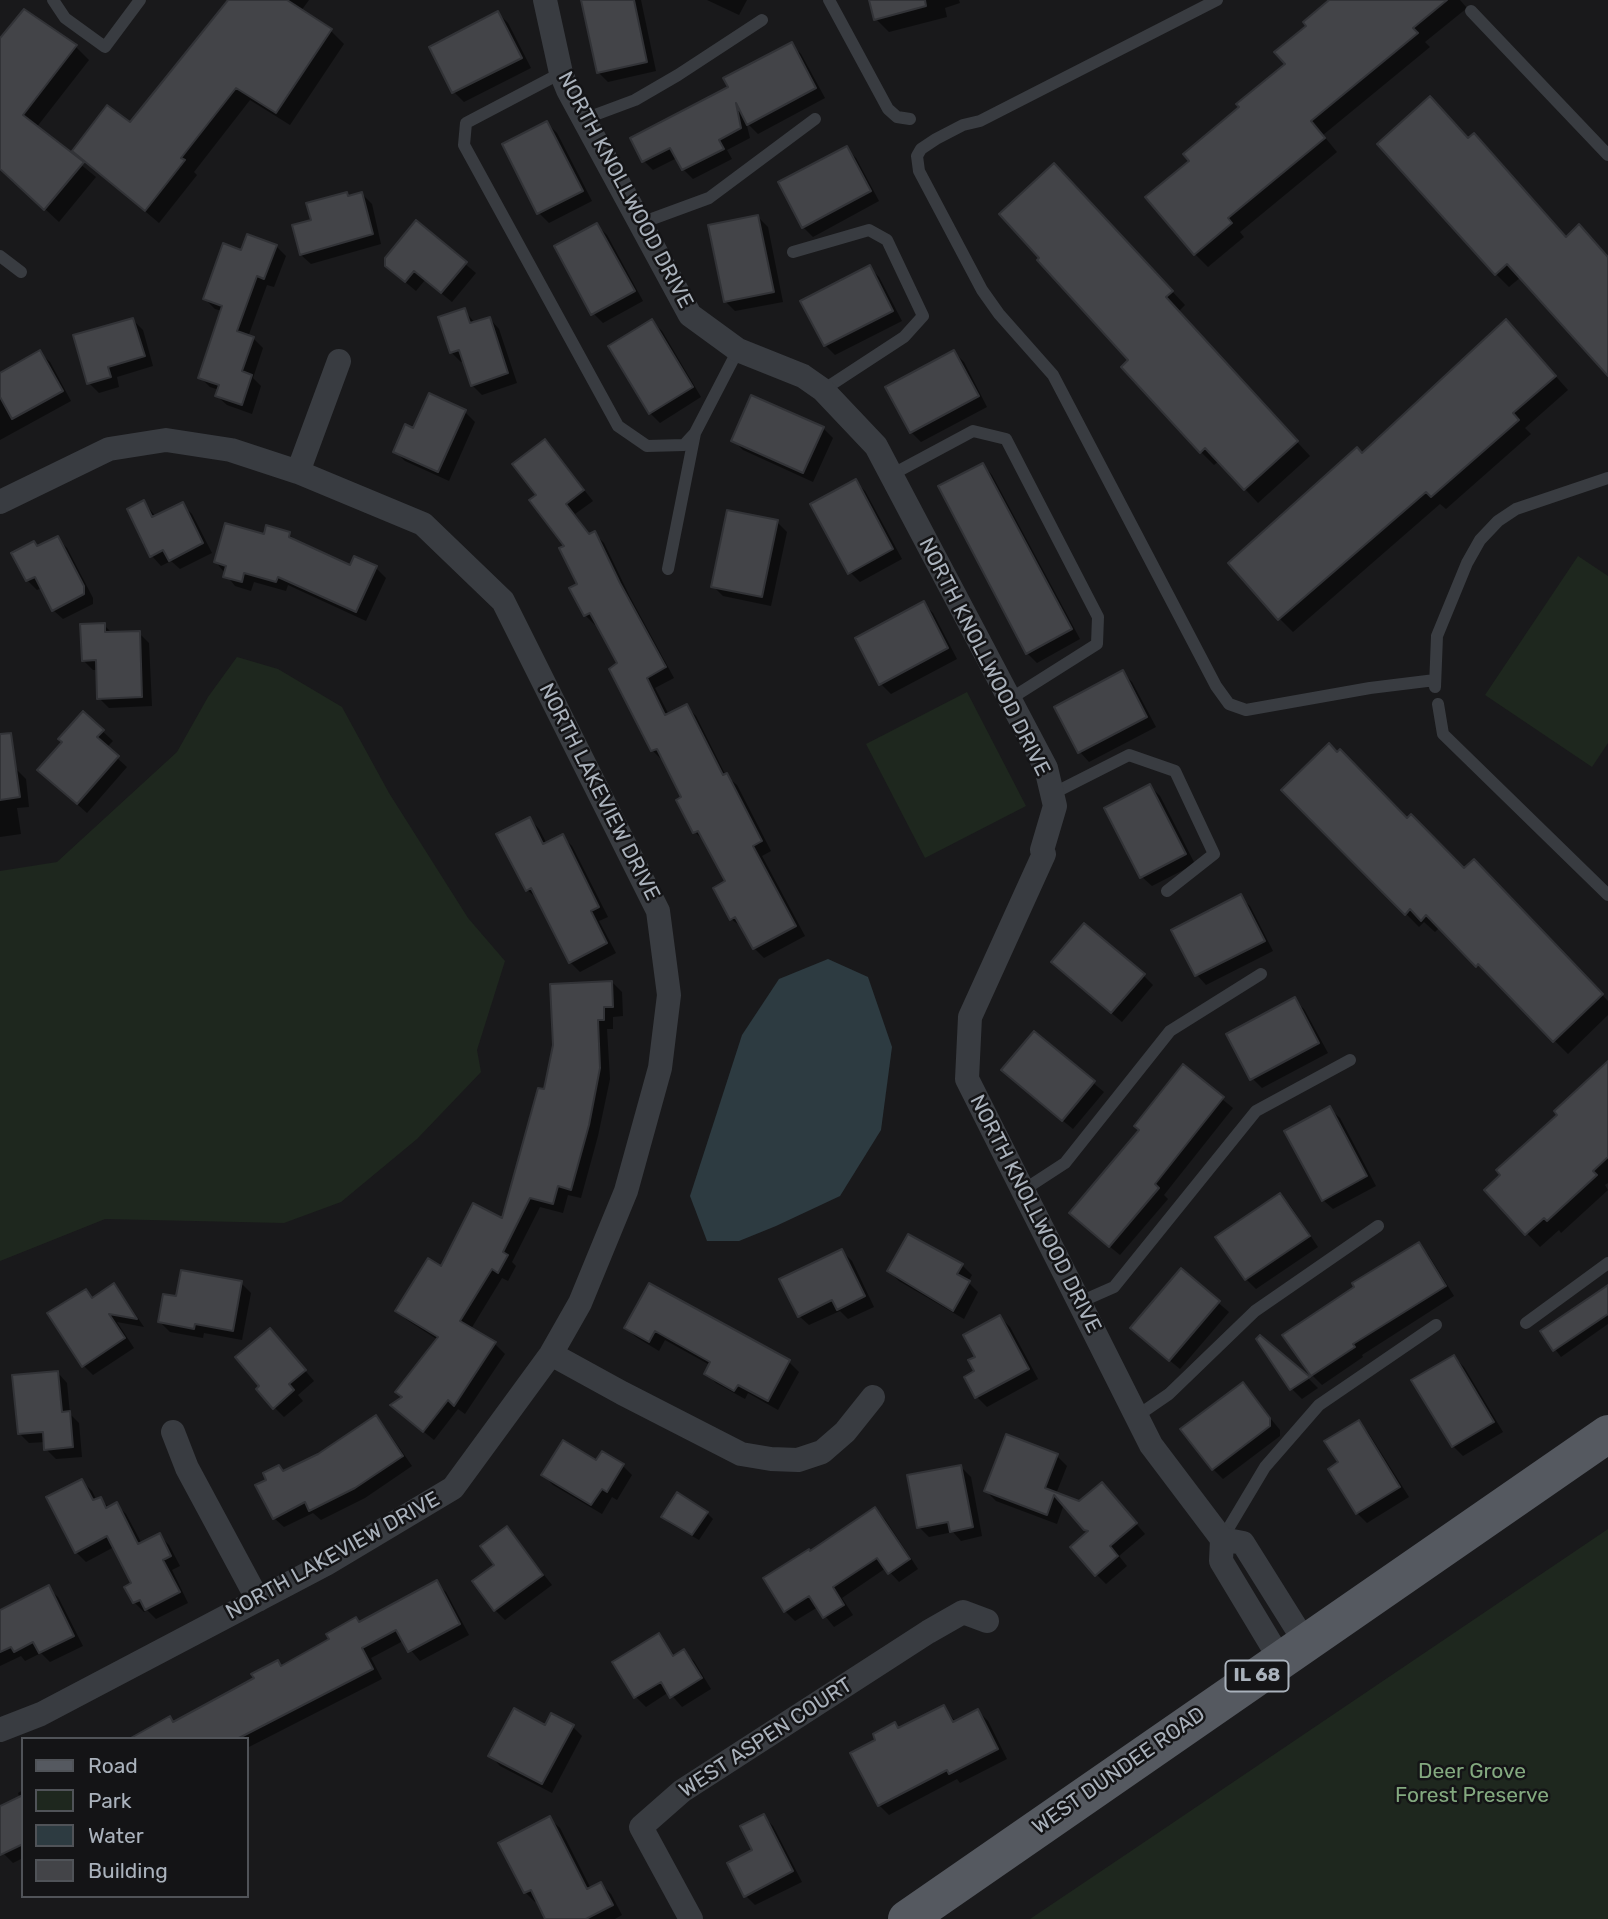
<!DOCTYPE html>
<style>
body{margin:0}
#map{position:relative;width:1608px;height:1919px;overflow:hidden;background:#19191b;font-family:Rubik,sans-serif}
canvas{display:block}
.legend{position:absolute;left:21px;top:1737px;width:228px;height:161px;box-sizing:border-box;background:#141416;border:2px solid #505358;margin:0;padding:9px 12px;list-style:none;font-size:21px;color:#aab2bc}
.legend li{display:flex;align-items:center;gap:14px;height:35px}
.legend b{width:35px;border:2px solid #505358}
</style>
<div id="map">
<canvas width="1608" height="1919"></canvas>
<ul class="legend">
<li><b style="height:9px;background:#555960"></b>Road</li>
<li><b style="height:19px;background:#1e271e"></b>Park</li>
<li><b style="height:19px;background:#2d3b41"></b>Water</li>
<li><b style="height:19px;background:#434448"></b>Building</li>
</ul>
</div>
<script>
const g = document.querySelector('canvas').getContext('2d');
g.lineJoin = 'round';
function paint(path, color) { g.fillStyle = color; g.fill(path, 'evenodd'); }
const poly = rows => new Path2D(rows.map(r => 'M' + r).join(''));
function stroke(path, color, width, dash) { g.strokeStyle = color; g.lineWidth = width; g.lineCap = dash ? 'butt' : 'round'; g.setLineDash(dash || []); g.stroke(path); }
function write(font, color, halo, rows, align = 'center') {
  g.font = font + ' Rubik,sans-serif'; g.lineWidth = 5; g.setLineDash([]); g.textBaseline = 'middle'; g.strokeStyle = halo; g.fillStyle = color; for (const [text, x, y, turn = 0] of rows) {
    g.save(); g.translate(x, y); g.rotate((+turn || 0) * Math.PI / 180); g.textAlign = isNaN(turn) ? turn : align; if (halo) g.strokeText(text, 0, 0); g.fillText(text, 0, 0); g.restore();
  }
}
const green = poly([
 [1578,556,1608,576,1608,743,1592,767,1485,695],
 [237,657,278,669,342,707,389,793,468,918,505,961,477,1050,481,1072,417,1139,341,1202,284,1223,105,1219,0,1261,0,871,57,862,177,752,208,697],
 [967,692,1026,806,925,858,866,744],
 [1608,1529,1608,1919,1030,1919,1140,1845]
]);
const water = poly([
 [828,959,868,977,892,1047,881,1130,840,1196,776,1226,739,1241,707,1241,690,1196,742,1035,779,979]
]);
const shadow = poly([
 [230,0,309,0,301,11,331,31,344,44,290,125,250,100,194,172,197,175,159,223,74,151,131,124],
 [583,0,641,0,656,71,608,82,598,72],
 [707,0,747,0,739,15],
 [871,0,959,0,960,3,945,8,947,17,889,32,876,19],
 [1332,0,1460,0,1467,8,1425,42,1430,47,1323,135,1337,152,1240,232,1244,237,1208,267,1195,254,1191,161,1242,107,1287,65,1308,26],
 [498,13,508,23,531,68,464,102,454,92],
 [0,41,76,47,89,60,36,128,96,177,59,222,0,167],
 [791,44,801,54,825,98,758,134,746,122,750,138,727,150,732,159,693,179,683,169,677,158,653,170,644,161,731,88],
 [547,123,557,133,592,201,549,223,539,213,504,145],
 [1469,140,1566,239,1608,257,1608,372,1521,277,1509,287,1496,274],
 [846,148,856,158,879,201,813,237,803,227],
 [1067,179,1185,305,1178,312,1310,456,1258,503,1219,461,1214,465,1201,452,1123,367,1131,360],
 [347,194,350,197,362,194,372,204,381,244,311,264,301,255,313,222],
 [758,217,768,227,783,302,735,311,725,301],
 [416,223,476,273,452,302,425,280,416,291,397,275],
 [597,225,607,235,643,301,603,323,593,313],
 [276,246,286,256,274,287,267,285,248,337,253,338,263,348,253,378,261,386,252,414,227,405,217,396,219,390,210,387,200,377,222,311,215,309,205,299,242,252],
 [869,267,879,277,902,321,835,355,825,345],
 [464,310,475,323,490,319,499,329,517,383,482,395,472,385,464,361,461,362,451,352],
 [133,320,143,330,153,366,117,377,119,387,99,393,89,383],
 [652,321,662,331,701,397,660,423,650,413],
 [1519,335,1568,390,1525,428,1531,434,1446,509,1440,504,1293,632,1279,618,1362,455],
 [954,352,964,362,987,407,921,442,911,432],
 [40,353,50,362,71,401,0,440,0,375],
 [430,396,465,412,475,422,449,481,405,461,395,451,414,430],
 [823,428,833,438,813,482,743,450,733,440],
 [545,441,593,501,575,514,590,535,594,533,604,543,629,595,674,678,655,688,669,715,686,706,696,716,726,776,737,785,771,851,762,856,805,936,764,958,754,948,743,928,731,919,727,882,705,842,695,832,683,798,664,759,662,760,652,750,620,664,598,624,595,625,585,615,580,585,566,547,538,495],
 [983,465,992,475,1080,639,1037,663,1027,653],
 [855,481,865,491,902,559,860,582,850,572],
 [144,502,156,517,182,504,192,514,212,553,180,569,171,561,161,566,152,556],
 [777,522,787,532,771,606,723,596,713,586],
 [289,534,298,543,350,567,355,558,376,568,386,578,366,621,288,585,286,591,254,582,251,591,235,586,216,562,265,536],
 [57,538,67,548,93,598,93,604,63,619,53,610,42,588,37,590,27,580,13,554,38,548],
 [923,603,933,613,957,659,891,694,881,684],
 [104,625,113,634,139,633,149,643,152,706,109,708,99,698,98,670,93,670,83,660],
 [1122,672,1132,682,1156,727,1089,762,1080,752,1056,708],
 [83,713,113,741,106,748,127,767,87,813,50,780,64,742],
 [16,769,26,779,29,807,17,808,21,834,0,837,0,772],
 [1150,786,1160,796,1195,864,1152,886,1142,877],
 [1284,790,1407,820,1465,870,1487,875,1608,1001,1608,1015,1568,1054,1440,927,1435,932,1424,922,1419,927],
 [530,819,539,829,547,844,562,836,572,846,608,917,599,921,616,953,580,972,570,962,538,899,527,890],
 [1240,897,1250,906,1273,951,1206,985,1197,975,1174,931],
 [1063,972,1143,975,1153,985,1122,1022],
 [612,982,622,992,623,1016,613,1017,613,1029,607,1029,610,1079,598,1136,581,1198,568,1195,563,1213,540,1207,512,1262,516,1266,508,1281,502,1278,471,1329,495,1344,505,1354,465,1414,458,1409,434,1440,392,1406,403,1398,397,1392,438,1340,407,1320,397,1311,442,1269,503,1220,545,1091],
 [1294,999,1304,1009,1328,1053,1262,1088,1252,1078],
 [1034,1033,1104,1092,1073,1129,1013,1080],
 [1608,1063,1608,1183,1605,1185,1608,1190,1561,1233,1559,1230,1540,1247,1486,1190],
 [1183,1067,1233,1108,1164,1195,1168,1199,1120,1255,1081,1223],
 [1330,1109,1340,1118,1376,1186,1333,1209,1323,1200],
 [1280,1195,1290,1205,1318,1247,1256,1289,1246,1279,1218,1238],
 [1418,1244,1428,1254,1454,1296,1362,1355,1363,1357,1322,1385,1312,1375],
 [842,1251,852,1261,874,1307,848,1319,840,1311,809,1325,799,1316],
 [962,1265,972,1275,968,1282,978,1292,964,1319,899,1281,889,1271],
 [1181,1271,1229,1312,1180,1369,1142,1338],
 [241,1283,251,1293,242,1340,204,1333,203,1338,170,1332,160,1322,177,1298],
 [650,1285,789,1362,799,1372,778,1410,748,1393,745,1399,716,1383,706,1373,710,1365,665,1340,659,1351,636,1337,626,1328],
 [113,1286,123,1296,144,1327,117,1322,134,1348,93,1375,84,1366,86,1291,94,1299],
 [1608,1287,1608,1324,1561,1357,1542,1332],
 [1000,1317,1010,1327,1038,1379,987,1407,977,1397,977,1358],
 [1260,1338,1308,1378,1318,1388,1302,1399,1292,1389],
 [279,1340,314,1381,298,1395,303,1401,284,1417,274,1407],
 [1454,1357,1464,1367,1503,1432,1463,1456,1453,1446],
 [58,1373,67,1383,70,1414,79,1423,82,1457,56,1459,46,1449,45,1442,29,1443,19,1433],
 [1242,1384,1280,1430,1280,1436,1223,1479,1213,1469],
 [376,1417,385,1427,412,1466,365,1498,321,1520,313,1513,284,1527,274,1518,269,1480,279,1467,284,1472,318,1455],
 [1359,1422,1368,1432,1409,1497,1367,1523,1357,1513,1340,1462],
 [1057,1456,1067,1466,1056,1494,1080,1503,1111,1494,1145,1534,1119,1556,1127,1566,1106,1584,1096,1574,1090,1532,1064,1504,1057,1524,996,1501,986,1491],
 [597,1462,623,1466,632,1475,617,1500,612,1497,602,1514,553,1485,543,1475],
 [961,1467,971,1477,982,1536,961,1541,953,1532,929,1537,919,1527],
 [82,1481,92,1491,97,1501,100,1499,110,1508,116,1504,126,1514,142,1544,159,1535,169,1545,180,1566,172,1570,188,1603,156,1619,147,1610,144,1612,134,1602,134,1584,114,1547,86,1562,76,1552],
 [875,1510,885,1519,918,1569,899,1582,886,1568,842,1598,853,1615,834,1627,818,1607,795,1621,785,1611],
 [707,1513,713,1519,699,1540,669,1523,663,1517],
 [507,1528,552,1585,505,1620,495,1610,496,1565],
 [436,1583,446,1592,469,1635,420,1661,403,1641,371,1658,382,1679,247,1748,247,1739,142,1739,169,1718,174,1723,256,1679,278,1662,283,1667],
 [48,1588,58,1597,83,1646,50,1662,41,1653,25,1661,21,1656,0,1666,0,1612],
 [659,1635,676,1657,684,1652,694,1661,711,1689,682,1707,669,1692,646,1707,636,1697],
 [944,1707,956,1722,978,1711,988,1721,1007,1759,960,1783,957,1779,889,1815,879,1805,878,1740,895,1725,900,1730],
 [572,1726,582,1736,552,1793,500,1766,491,1756,546,1727],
 [23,1790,23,1858,13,1863,3,1853,0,1854,0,1808,20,1799,18,1793],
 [763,1816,773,1826,802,1882,755,1905,745,1895],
 [550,1819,560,1828,591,1889,601,1884,611,1894,622,1915,615,1919,547,1919,538,1901,535,1902,525,1892]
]);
const building = poly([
 [228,0,287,0,332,29,276,113,236,88,181,158,185,160,145,211,72,151,107,105,130,122,228,0],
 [581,0,634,0,647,62,597,73,581,0],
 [869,0,925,0,926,6,874,20,869,0],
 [1329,0,1447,0,1413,28,1418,33,1311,121,1325,138,1228,218,1232,223,1194,255,1145,197,1189,161,1183,154,1239,107,1236,104,1285,64,1274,52,1306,26,1303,22,1329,0],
 [24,9,77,45,23,115,84,162,44,210,0,169,0,38,24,9],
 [498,11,522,58,452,93,429,47,498,11],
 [792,42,816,88,747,125,736,103,741,128,719,140,724,149,682,170,670,148,642,162,630,138,728,87,723,78,792,42],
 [1430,96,1468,138,1474,133,1566,237,1579,224,1608,257,1608,376,1507,264,1495,275,1377,144,1430,96],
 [547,121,583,191,537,214,502,144,547,121],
 [847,146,871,191,802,228,778,182,847,146],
 [1054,163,1173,291,1166,297,1298,441,1244,490,1205,448,1200,453,1121,367,1128,360,1037,260,1039,258,999,214,1054,163],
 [347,192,348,196,362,192,373,234,300,255,292,225,311,220,306,203,347,192],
 [758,215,774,292,724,302,708,225,758,215],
 [416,220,467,262,441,293,414,271,405,282,385,266,385,258,416,220],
 [597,223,635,291,591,315,554,246,597,223],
 [247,234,277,245,264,279,257,276,237,331,254,337,242,371,252,375,242,405,215,396,219,385,198,378,222,306,203,299,223,243,241,250,247,234],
 [870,265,893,311,824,346,800,301,870,265],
 [465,308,470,323,490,317,508,373,471,386,459,350,450,353,438,317,465,308],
 [133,318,145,356,108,367,111,377,87,384,73,335,133,318],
 [652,319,693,387,649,414,608,346,652,319],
 [1506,319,1556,376,1513,413,1519,420,1431,497,1426,492,1278,620,1228,563,1357,447,1362,453,1506,319],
 [40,350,63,391,12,419,0,397,0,373,40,350],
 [954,350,979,396,910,433,885,387,954,350],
 [429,393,466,410,438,472,393,452,405,424,413,428,429,393],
 [751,395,824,427,803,473,731,441,751,395],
 [545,439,584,490,566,504,589,534,595,531,620,583,666,667,647,678,665,715,687,704,723,775,727,773,762,841,753,846,796,926,753,949,735,917,730,920,713,888,725,881,698,831,693,833,676,800,681,797,657,749,651,751,609,669,617,663,590,613,584,616,569,588,577,584,559,548,564,546,529,500,536,495,512,464,545,439],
 [983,463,1072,629,1026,654,938,486,983,463],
 [856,479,893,549,848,574,810,504,856,479],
 [144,500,152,517,183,502,203,543,169,561,163,550,150,557,127,509,144,500],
 [727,510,778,520,762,597,711,587,727,510],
 [225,523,264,534,266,525,290,532,289,537,350,565,354,556,377,566,356,612,278,577,276,582,244,573,242,582,223,577,226,566,214,562,225,523],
 [58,536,84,586,84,594,52,611,35,577,26,581,11,553,34,541,37,546,58,536],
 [924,601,948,648,879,685,855,638,924,601],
 [105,623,105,632,140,631,142,697,97,699,96,660,82,661,80,624,105,623],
 [1123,670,1147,717,1078,753,1054,707,1123,670],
 [83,711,104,730,97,737,119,756,77,804,37,770,62,742,58,739,83,711],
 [11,733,20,797,0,800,0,734,11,733],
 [1329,743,1337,752,1340,749,1407,818,1411,814,1464,868,1474,859,1603,994,1553,1042,1478,964,1476,967,1426,915,1421,921,1410,909,1405,915,1281,790,1329,743],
 [1150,784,1186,854,1140,878,1104,808,1150,784],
 [530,817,543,844,563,834,599,907,591,911,607,943,569,963,531,888,526,891,496,834,530,817],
 [1241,894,1265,941,1195,976,1171,930,1241,894],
 [1084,923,1145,974,1111,1013,1051,962,1084,923],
 [612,981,613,1007,604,1007,604,1020,598,1020,600,1068,589,1125,571,1190,558,1186,553,1204,530,1198,503,1252,508,1255,498,1273,492,1269,460,1321,496,1342,454,1406,448,1400,423,1432,390,1405,402,1397,395,1392,438,1337,395,1311,428,1258,441,1266,473,1203,502,1218,538,1088,544,1089,553,1045,550,984,612,981],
 [1295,997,1319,1043,1250,1080,1226,1034,1295,997],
 [1034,1031,1095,1081,1062,1121,1001,1070,1034,1031],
 [1608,1061,1608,1157,1593,1171,1597,1175,1547,1221,1544,1218,1525,1235,1484,1190,1500,1175,1496,1170,1557,1115,1554,1111,1608,1061],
 [1183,1064,1224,1097,1155,1184,1159,1188,1109,1247,1069,1213,1139,1130,1134,1126,1183,1064],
 [1330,1106,1367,1176,1322,1201,1284,1131,1330,1106],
 [1280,1193,1310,1236,1245,1280,1215,1237,1280,1193],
 [908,1234,963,1264,957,1274,970,1281,953,1311,887,1271,908,1234],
 [1419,1242,1446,1286,1353,1344,1355,1347,1311,1376,1282,1335,1354,1287,1352,1283,1419,1242],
 [842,1249,865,1296,837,1310,832,1300,798,1317,779,1279,842,1249],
 [1181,1268,1220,1301,1169,1361,1130,1328,1181,1268],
 [181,1270,242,1281,233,1331,195,1324,194,1329,158,1322,163,1294,176,1296,181,1270],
 [114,1283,137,1319,109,1314,125,1338,82,1367,47,1313,86,1289,92,1298,114,1283],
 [649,1283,790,1360,768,1401,738,1385,734,1391,704,1374,710,1362,655,1331,649,1342,624,1328,649,1283],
 [1608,1285,1608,1314,1553,1351,1540,1331,1608,1285],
 [1000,1315,1029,1369,975,1398,964,1377,974,1371,968,1360,975,1357,963,1335,1000,1315],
 [270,1328,306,1370,289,1384,294,1390,273,1409,256,1389,259,1386,235,1357,270,1328],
 [1260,1335,1310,1377,1290,1390,1256,1339,1260,1335],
 [1454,1355,1494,1422,1452,1447,1411,1380,1454,1355],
 [58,1371,62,1412,70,1411,73,1447,44,1450,43,1432,18,1434,12,1375,58,1371],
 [1243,1382,1270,1418,1270,1426,1212,1470,1180,1429,1243,1382],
 [376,1415,403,1456,355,1488,309,1511,305,1502,273,1519,255,1485,266,1480,263,1473,279,1465,283,1471,318,1454,376,1415],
 [1359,1420,1400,1487,1356,1514,1328,1469,1338,1462,1324,1441,1359,1420],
 [1006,1434,1058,1454,1045,1488,1079,1501,1102,1482,1137,1523,1110,1546,1118,1556,1095,1576,1070,1547,1088,1531,1084,1530,1054,1495,1047,1515,984,1491,1006,1434],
 [563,1440,596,1460,602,1451,624,1464,607,1492,602,1489,591,1505,541,1475,563,1440],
 [961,1465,973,1527,950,1532,948,1522,917,1528,907,1475,961,1465],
 [82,1479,93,1500,101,1497,106,1508,117,1502,138,1544,160,1533,171,1556,163,1560,180,1592,145,1610,140,1600,133,1603,124,1587,131,1583,107,1536,75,1553,46,1497,82,1479],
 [677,1492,708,1512,692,1535,661,1517,677,1492],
 [875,1507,910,1559,888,1574,877,1558,833,1587,844,1605,823,1618,809,1596,784,1612,763,1578,809,1549,810,1551,875,1507],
 [507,1526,543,1575,494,1611,472,1581,494,1565,480,1546,507,1526],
 [437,1580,460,1624,408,1652,396,1630,362,1648,373,1669,237,1739,129,1739,170,1716,173,1722,254,1678,251,1674,278,1660,281,1666,329,1639,326,1634,356,1617,359,1622,437,1580],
 [49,1585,74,1636,39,1653,33,1642,14,1652,11,1647,0,1652,0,1610,49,1585],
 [659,1633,673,1656,684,1649,702,1678,670,1698,661,1682,634,1698,612,1662,659,1633],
 [944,1705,953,1722,978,1709,998,1749,949,1774,947,1770,878,1806,850,1753,875,1740,873,1734,895,1722,898,1728,944,1705],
 [514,1708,545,1725,551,1713,574,1725,542,1784,488,1756,514,1708],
 [23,1795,23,1844,0,1855,0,1806,23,1795],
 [764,1814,793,1871,744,1897,727,1863,752,1850,740,1826,764,1814],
 [550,1816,587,1889,601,1882,613,1905,586,1919,545,1919,531,1890,524,1893,498,1843,550,1816]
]);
const lane = poly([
 [53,0,65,18,105,47,140,0],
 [829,0,888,109,897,117,910,119],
 [1217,0,980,121,963,125,936,139,921,149,917,156,919,171,982,290,999,314,1053,375,1216,686,1229,704,1246,710,1370,688,1435,680],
 [1471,11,1608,155],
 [561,73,466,123,464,145,618,426,647,446,684,445,695,433],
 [584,119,635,100,678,75,762,20],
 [641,223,709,198,815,119],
 [793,252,869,230,887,240,923,316,904,337,823,390],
 [0,256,21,272],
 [891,475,973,431,1006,439,1098,617,1097,644,1010,699],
 [668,569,695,433,738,350],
 [1435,687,1437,636,1467,563,1480,540,1498,521,1516,509,1608,478],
 [1438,704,1443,734,1608,895],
 [1052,794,1129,755,1175,771,1214,854,1167,891],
 [1022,1191,1065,1163,1170,1031,1261,974],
 [1080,1302,1114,1287,1256,1111,1350,1060],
 [1526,1323,1608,1263],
 [1137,1416,1169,1394,1255,1311,1378,1226],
 [1222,1539,1265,1467,1319,1405,1436,1325]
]);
const street = poly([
 [545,0,561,73,568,90,690,315,738,350,803,376,823,390,876,446,1046,768,1055,806,1042,850,1044,854,970,1017,967,1079,1151,1445,1222,1539,1221,1561,1280,1659],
 [298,472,339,361],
 [0,502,109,449,166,440,231,450,298,472,423,524,503,601,658,911,669,995,660,1068,626,1191,580,1303,551,1354,453,1488,326,1564,41,1714,0,1730],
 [551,1354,622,1393,741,1454,771,1459,798,1460,822,1452,845,1432,873,1397],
 [173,1432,187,1468,258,1600],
 [1222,1539,1243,1543,1305,1642],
 [691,1919,641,1827,682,1791,928,1632,963,1612,987,1621]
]);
const primary = poly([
 [907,1919,1608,1434]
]);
const shields = [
 [1257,1676,63]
];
const shieldNames = [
 ["IL 68",1257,1676]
];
const streetNames = [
 ["NORTH KNOLLWOOD DRIVE",625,190,62],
 ["NORTH KNOLLWOOD DRIVE",984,657,63],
 ["NORTH LAKEVIEW DRIVE",599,792,63],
 ["NORTH KNOLLWOOD DRIVE",1035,1214,63],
 ["NORTH LAKEVIEW DRIVE",333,1556,-29],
 ["WEST ASPEN COURT",766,1738,-33],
 ["WEST DUNDEE ROAD",1119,1771,-35]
];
const parkNames = [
 ["Deer Grove",1472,1772],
 ["Forest Preserve",1472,1796]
];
paint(green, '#1e271e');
paint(water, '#2d3b41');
paint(shadow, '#0007');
paint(building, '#434448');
stroke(building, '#323337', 2);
stroke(lane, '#393c41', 12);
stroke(street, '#393c41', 24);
stroke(primary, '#555960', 38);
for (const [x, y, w] of shields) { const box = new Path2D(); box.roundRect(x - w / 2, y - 15.5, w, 31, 5); g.fillStyle = '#141416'; g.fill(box); stroke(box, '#aab2bc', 2); }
write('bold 19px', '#aab2bc', null, shieldNames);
write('21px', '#aab2bc', '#141416', streetNames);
write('21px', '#83a97f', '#141416', parkNames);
</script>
